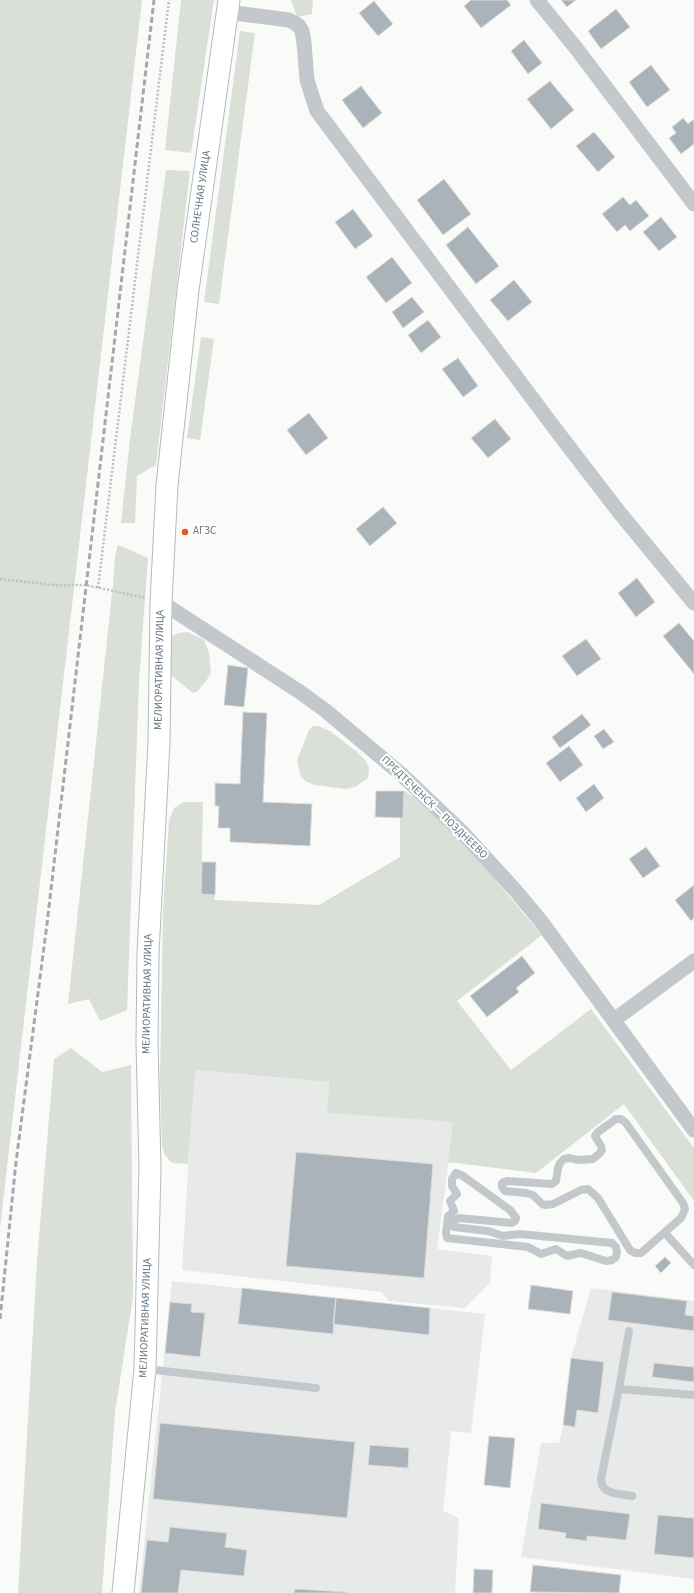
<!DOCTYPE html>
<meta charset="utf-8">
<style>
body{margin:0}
canvas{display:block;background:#fafaf8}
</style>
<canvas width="694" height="1593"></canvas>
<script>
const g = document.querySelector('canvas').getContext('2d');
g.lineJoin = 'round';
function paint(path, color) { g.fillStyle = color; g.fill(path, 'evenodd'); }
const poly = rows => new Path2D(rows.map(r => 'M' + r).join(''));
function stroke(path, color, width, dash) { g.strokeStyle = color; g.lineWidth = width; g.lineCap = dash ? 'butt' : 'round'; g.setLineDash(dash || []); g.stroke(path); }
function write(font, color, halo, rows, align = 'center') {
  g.font = font + ' "Source Sans 3",sans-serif'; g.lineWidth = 4; g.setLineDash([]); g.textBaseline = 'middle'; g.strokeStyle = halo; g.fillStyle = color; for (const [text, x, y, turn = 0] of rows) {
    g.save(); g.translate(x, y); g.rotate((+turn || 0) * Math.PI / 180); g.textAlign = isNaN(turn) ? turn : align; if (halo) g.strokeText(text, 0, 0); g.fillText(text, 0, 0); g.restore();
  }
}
const built = poly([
 [194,1070,329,1082,327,1113,454,1122,437,1249,492,1256,490,1283,465,1308,389,1301,381,1292,182,1270],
 [172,1281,485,1314,471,1433,451,1431,443,1511,459,1518,455,1593,139,1593],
 [591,1288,694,1301,694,1579,521,1557,541,1443,559,1443,563,1425,571,1358]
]);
const green = poly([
 [0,0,142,0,0,1228],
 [181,0,214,0,191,153,165,150],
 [291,0,313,0,312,14,297,17],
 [240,31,255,33,219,304,204,302],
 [166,170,190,171,156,465,137,476,135,523,121,523,130,439],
 [201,337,214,339,200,440,187,438],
 [118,545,148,558,139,681,127,1010,100,1021,89,999,68,1004,113,584,115,556],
 [188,632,204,640,209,653,210,664,211,673,206,681,197,692,193,693,172,676,168,667,168,645,172,636,178,633],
 [313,726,318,726,330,731,356,751,366,761,369,768,368,778,355,787,345,789,315,785,307,782,301,777,297,760,309,730],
 [404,791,418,799,488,866,497,882,542,935,457,1001,511,1070,591,1009,694,1148,694,1201,624,1104,536,1173,448,1162,453,1122,327,1113,329,1082,195,1070,188,1164,172,1163,165,1155,162,1146,160,1078,163,910,169,821,174,808,184,802,203,802,201,894,215,895,214,900,319,905,400,857,400,818,403,818],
 [71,1048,102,1072,131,1065,133,1297,115,1412,102,1593,18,1593,37,1261,54,1059]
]);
const building = poly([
 [471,0,507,0,511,5,481,28,464,6,471,0],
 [561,0,576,0,567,7,561,0],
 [374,1,393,24,378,36,359,13,374,1],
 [616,9,630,27,601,49,588,31,616,9],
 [524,40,542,63,528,74,511,51,524,40],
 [651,65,670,90,647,107,629,82,651,65],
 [550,81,574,110,551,129,527,99,550,81],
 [361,86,382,113,363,128,342,100,361,86],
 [683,118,688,124,694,119,694,144,681,154,669,138,676,133,672,127,683,118],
 [594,132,615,157,598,172,576,146,594,132],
 [444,179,471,214,443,235,417,200,444,179],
 [623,197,630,205,636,200,649,216,630,231,625,225,617,232,602,214,623,197],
 [353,209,373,236,355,249,335,222,353,209],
 [661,217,677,237,659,251,643,232,661,217],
 [468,227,499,266,476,284,446,245,468,227],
 [392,257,412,283,386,303,366,277,392,257],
 [514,280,532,302,508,321,490,300,514,280],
 [412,297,424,312,403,328,392,312,412,297],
 [428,320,441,337,421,353,408,335,428,320],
 [458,358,478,386,463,397,442,369,458,358],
 [309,413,328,438,306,455,287,430,309,413],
 [495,419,511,439,488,458,471,438,495,419],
 [383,507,397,523,370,546,356,529,383,507],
 [637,578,655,602,636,617,618,593,637,578],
 [679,623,694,641,694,674,663,636,679,623],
 [586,639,601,659,577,676,562,656,586,639],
 [228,665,248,668,244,707,224,705,228,665],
 [243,712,267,713,263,802,312,804,310,846,230,842,230,828,218,828,219,806,215,806,215,783,240,784,243,712],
 [582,714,591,725,560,748,552,737,582,714],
 [604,729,614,742,603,749,594,736,604,729],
 [569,746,583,765,560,782,546,763,569,746],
 [594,784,604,798,586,812,576,798,594,784],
 [376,791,404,791,403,818,375,817,376,791],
 [646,847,660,866,643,878,629,859,646,847],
 [202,862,216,862,215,895,201,894,202,862],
 [694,885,694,918,691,921,675,900,694,885],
 [522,956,535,973,516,988,519,992,487,1017,470,996,522,956],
 [296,1152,433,1164,424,1278,286,1266,296,1152],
 [665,1257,671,1263,661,1273,655,1266,665,1257],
 [531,1285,573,1291,570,1314,528,1309,531,1285],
 [242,1288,336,1298,333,1334,238,1324,242,1288],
 [612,1292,687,1301,685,1315,694,1316,694,1331,608,1320,612,1292],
 [336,1298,430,1308,429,1335,333,1324,336,1298],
 [170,1302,192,1304,191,1312,205,1313,200,1357,165,1353,170,1302],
 [571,1358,604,1362,598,1413,577,1410,575,1427,563,1425,571,1358],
 [654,1363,694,1367,694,1382,652,1377,654,1363],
 [160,1423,355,1442,347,1518,153,1499,160,1423],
 [489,1436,515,1438,510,1488,484,1485,489,1436],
 [370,1445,409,1448,408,1468,368,1465,370,1445],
 [541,1503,630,1514,626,1540,587,1536,587,1541,565,1538,566,1533,538,1529,541,1503],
 [658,1515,694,1518,694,1558,654,1554,658,1515],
 [170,1527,227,1533,225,1547,247,1550,244,1576,181,1570,178,1593,141,1593,147,1540,168,1542,170,1527],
 [533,1565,621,1575,619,1593,530,1592,533,1565],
 [474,1569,493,1570,492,1593,473,1593,474,1569],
 [295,1589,346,1592,346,1593,294,1593,295,1589]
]);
const path = poly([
 [0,579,53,585,86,585,146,598],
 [98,588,169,0]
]);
const lane = poly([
 [616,1119,621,1119,626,1123,683,1203,685,1209,681,1218,641,1253,635,1253,630,1250,598,1198,588,1189,581,1190,553,1204,546,1205,542,1204,533,1195,526,1193,505,1191,502,1187,502,1183,507,1181,552,1184,556,1181,558,1168,560,1163,564,1159,570,1158,577,1160,593,1159,600,1153,602,1150,601,1146,595,1136,598,1132,616,1119],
 [456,1173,463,1176,510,1210,516,1218,515,1221,512,1223,459,1218,453,1221,454,1227,488,1231,503,1236,520,1234,612,1243,616,1247,617,1252,616,1257,612,1260,606,1261,581,1253,567,1256,556,1249,541,1254,528,1247,447,1238,446,1233,448,1216,454,1211,450,1201,457,1194,452,1186,452,1179,456,1173],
 [665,1233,694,1265],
 [629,1331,619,1389,601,1479,602,1485,606,1490,613,1493,632,1496],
 [146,1369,316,1388],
 [619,1389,694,1395]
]);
const street = poly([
 [537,0,576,48,694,204],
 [227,12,289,20,298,25,302,31,304,43,307,80,317,111,559,434,619,512,694,603],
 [161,602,300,692,326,711,401,774,462,832,515,890,540,920,694,1130],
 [614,1020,694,961]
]);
const secondary = poly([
 [123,1593,145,1369,150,1168,147,1043,148,953,159,742,161,602,167,485,188,290,229,0]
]);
const rail = poly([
 [0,1319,16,1162,47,924,154,0]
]);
const markers = [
 [185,532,4,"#e4572e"]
];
const streetNames = [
 ["СОЛНЕЧНАЯ УЛИЦА",201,197,-82],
 ["МЕЛИОРАТИВНАЯ УЛИЦА",160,670,-89],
 ["ПРЕДТЕЧЕНСК — ПОЗДНЕЕВО",434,808,44],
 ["МЕЛИОРАТИВНАЯ УЛИЦА",148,994,-89],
 ["МЕЛИОРАТИВНАЯ УЛИЦА",146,1318,-88]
];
const poiNames = [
 ["АГЗС",193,532]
];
paint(built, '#e8e9e9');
paint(green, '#dadfd7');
paint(building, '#aab3b9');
stroke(building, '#dcdcda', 1);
stroke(secondary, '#b3babf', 23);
stroke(path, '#bbbfc2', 2.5, [2, 2]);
stroke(lane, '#c3c8cc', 8);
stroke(street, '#c3c8cc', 15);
stroke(secondary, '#fff', 21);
stroke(rail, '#a2aab0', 3, [6, 3]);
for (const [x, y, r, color] of markers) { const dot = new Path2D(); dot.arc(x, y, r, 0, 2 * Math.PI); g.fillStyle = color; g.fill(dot); stroke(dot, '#fff', 1.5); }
write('11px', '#657683', '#fff', streetNames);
write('11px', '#657683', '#fff', poiNames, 'left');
</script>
